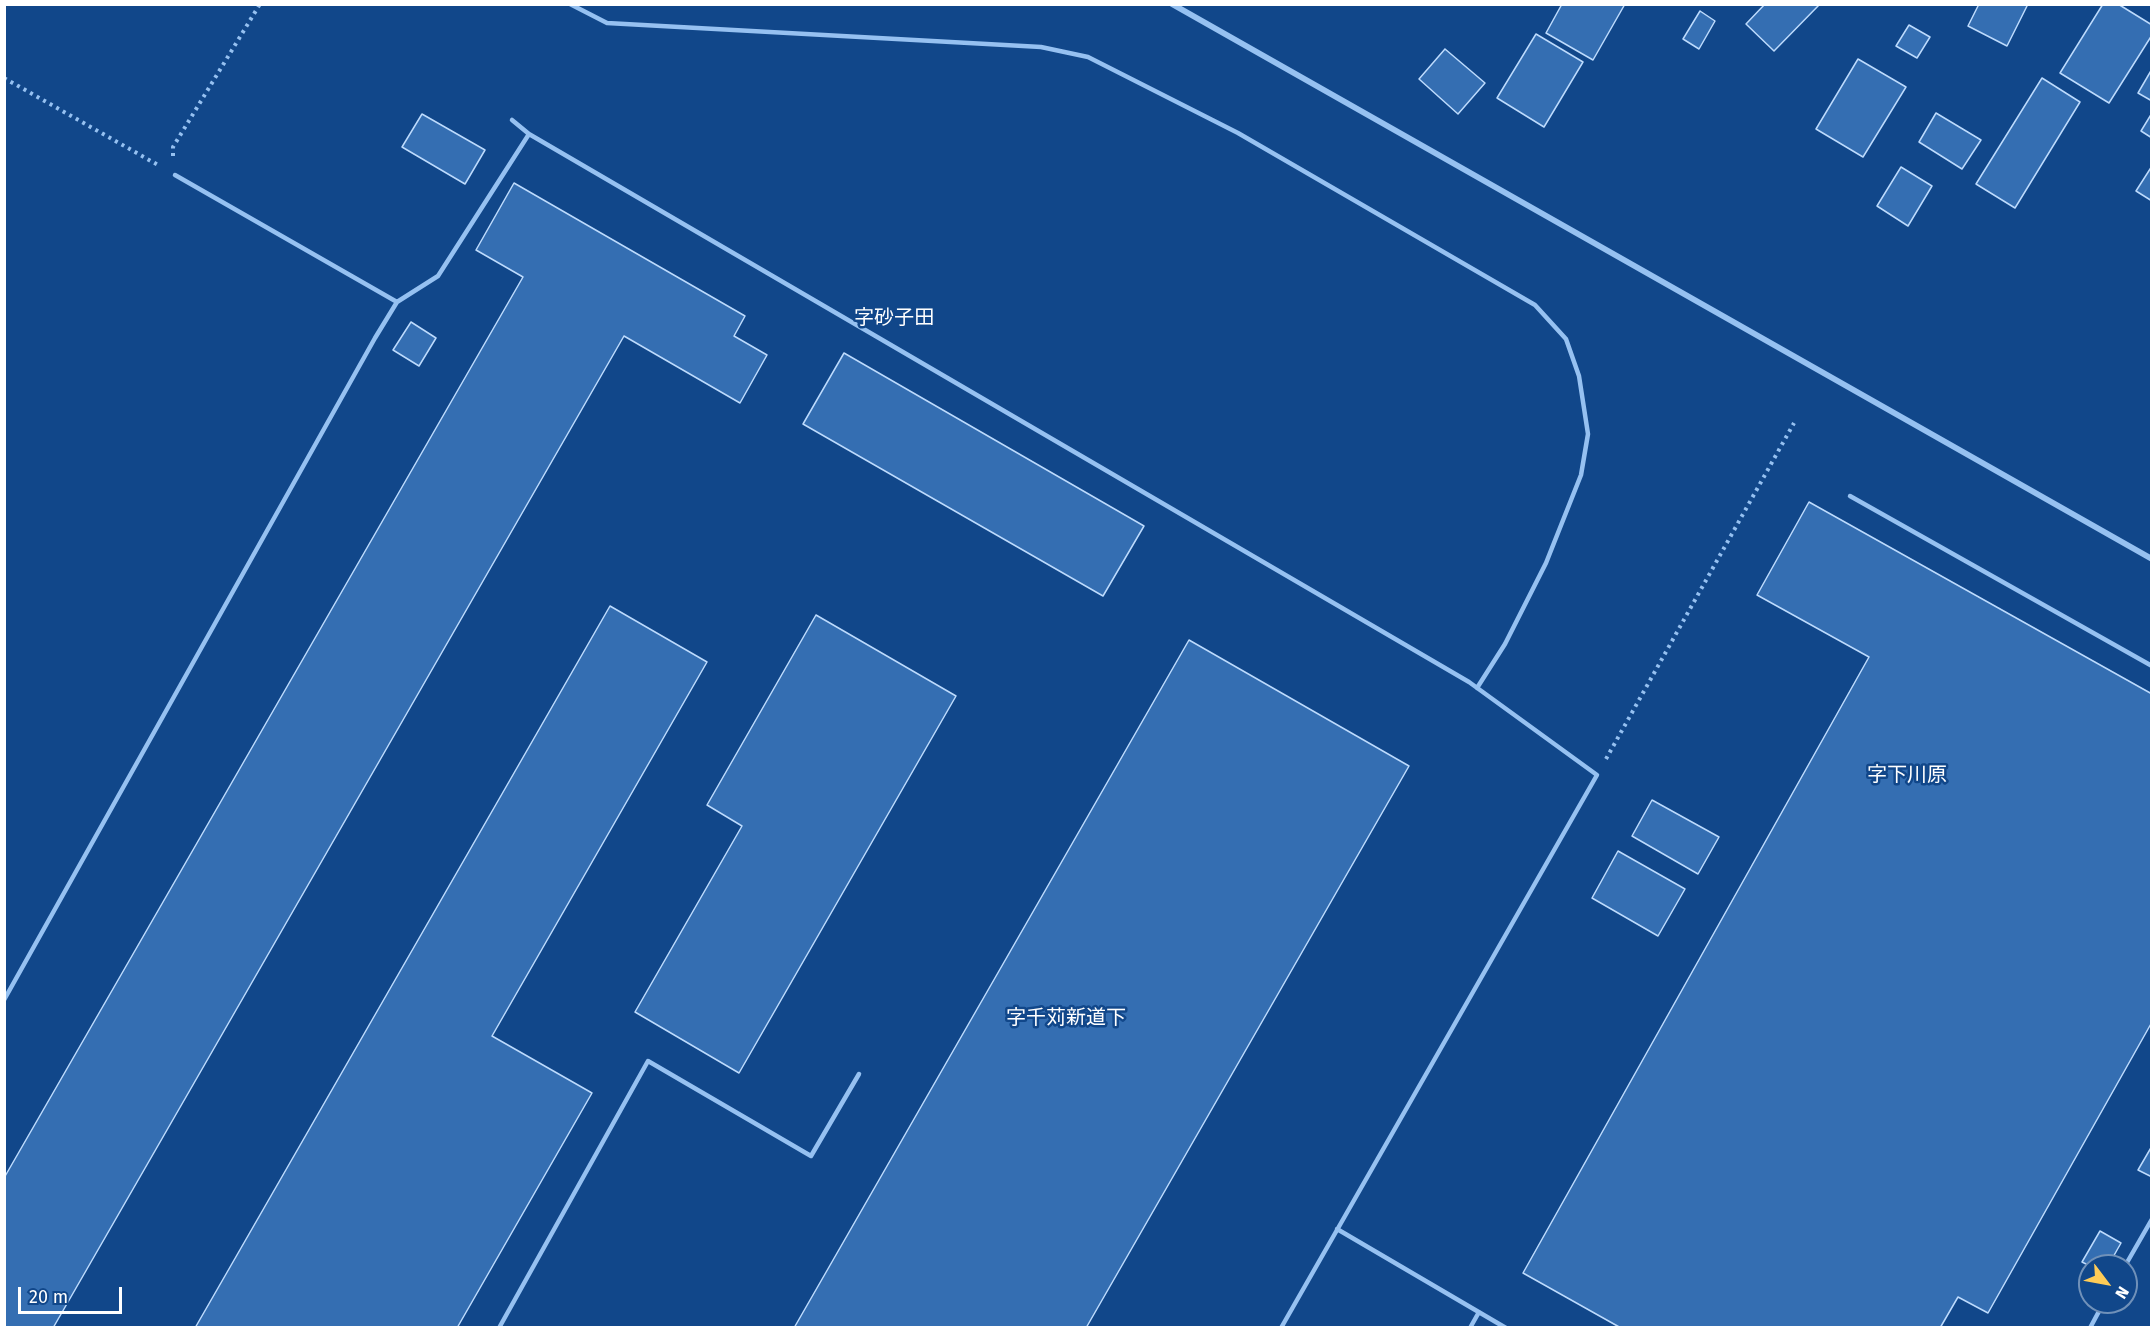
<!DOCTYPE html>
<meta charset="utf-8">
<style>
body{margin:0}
#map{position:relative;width:2156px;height:1332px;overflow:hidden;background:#11478a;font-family:"Fira Sans",sans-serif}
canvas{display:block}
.frame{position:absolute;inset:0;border:6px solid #fff;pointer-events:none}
.north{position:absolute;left:2078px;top:1254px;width:60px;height:60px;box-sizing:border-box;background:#11478a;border:2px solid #7091b9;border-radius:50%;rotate:122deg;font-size:16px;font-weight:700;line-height:24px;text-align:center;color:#fff}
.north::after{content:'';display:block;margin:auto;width:21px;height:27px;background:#ffcc57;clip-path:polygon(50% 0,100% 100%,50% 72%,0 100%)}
.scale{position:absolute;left:18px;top:1287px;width:104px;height:27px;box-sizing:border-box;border:3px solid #fff;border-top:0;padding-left:8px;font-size:18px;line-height:21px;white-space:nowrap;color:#fff;-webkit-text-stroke:4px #11478a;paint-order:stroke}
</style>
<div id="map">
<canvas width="2156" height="1332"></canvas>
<div class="frame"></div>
<div class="north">N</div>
<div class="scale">20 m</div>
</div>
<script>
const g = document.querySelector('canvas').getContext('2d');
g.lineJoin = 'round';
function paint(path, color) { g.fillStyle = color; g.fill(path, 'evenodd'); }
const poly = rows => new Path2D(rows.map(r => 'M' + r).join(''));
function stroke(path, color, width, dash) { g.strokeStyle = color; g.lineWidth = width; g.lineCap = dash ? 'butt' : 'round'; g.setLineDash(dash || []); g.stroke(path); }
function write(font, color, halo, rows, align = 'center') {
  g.font = font + ' "Fira Sans","Noto Sans JP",sans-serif'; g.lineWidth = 5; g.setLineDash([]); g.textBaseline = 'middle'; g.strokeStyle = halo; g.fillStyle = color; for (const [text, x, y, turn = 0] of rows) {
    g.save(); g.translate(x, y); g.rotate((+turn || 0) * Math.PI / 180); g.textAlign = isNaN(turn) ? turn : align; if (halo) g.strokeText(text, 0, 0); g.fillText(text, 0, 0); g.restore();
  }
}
const building = poly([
 [1562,4,1625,4,1593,60,1546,33,1562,4],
 [1765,4,1820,4,1774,51,1746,24,1765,4],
 [1979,4,2028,4,2007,46,1968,26,1979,4],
 [2103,4,2118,4,2152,25,2152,35,2109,103,2060,73,2103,4],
 [1700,11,1715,21,1699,49,1683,39,1700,11],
 [1909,25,1930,37,1917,58,1896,46,1909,25],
 [1536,34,1583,62,1544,127,1497,98,1536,34],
 [1445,49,1485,83,1458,114,1419,79,1445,49],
 [1858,59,1906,87,1863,157,1816,129,1858,59],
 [2152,69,2152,101,2138,93,2152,69],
 [2042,78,2080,102,2015,208,1976,184,2042,78],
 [1936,113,1981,140,1962,169,1919,142,1936,113],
 [2152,113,2152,138,2141,131,2152,113],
 [422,114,485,150,465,184,402,147,422,114],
 [2152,166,2152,201,2136,191,2152,166],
 [1901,167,1932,186,1908,226,1877,206,1901,167],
 [514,183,745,316,734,336,767,355,740,403,624,336,53,1328,4,1328,4,1178,523,277,476,250,514,183],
 [411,322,436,338,419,366,393,350,411,322],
 [844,353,1144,526,1103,596,803,424,844,353],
 [1809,502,2152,694,2152,1022,1988,1313,1958,1297,1940,1328,1621,1328,1523,1273,1869,657,1757,595,1809,502],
 [610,606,707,662,492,1036,592,1093,457,1328,195,1328,610,606],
 [816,615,956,696,739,1073,635,1012,742,826,707,805,816,615],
 [1189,640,1409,766,1086,1328,794,1328,1189,640],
 [1652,800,1719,837,1698,874,1632,836,1652,800],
 [1618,851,1685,889,1658,936,1592,898,1618,851],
 [2152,1146,2152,1177,2138,1170,2152,1146],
 [2100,1231,2121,1243,2108,1266,2090,1266,2082,1262,2100,1231]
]);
const path = poly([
 [4,78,158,165],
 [173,156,173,147,260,4],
 [1606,759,1794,423]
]);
const lane = poly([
 [570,4,607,23,1041,47,1088,57,1238,133,1535,305,1566,339,1579,376,1588,434,1581,475,1546,563,1505,644,1477,688],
 [512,120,529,134,1469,682,1597,775,1281,1328],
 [175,175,397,302],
 [1850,496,2152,666],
 [4,1000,375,338,397,302,438,276,529,134],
 [1337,1229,1506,1328],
 [2125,1266,2152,1219],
 [499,1328,648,1061,811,1156,859,1074],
 [1470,1328,1479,1312],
 [2090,1328,2104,1302]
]);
const street = poly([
 [1172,4,2152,559]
]);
const quarterNames = [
 ["字砂子田",894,318],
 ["字下川原",1907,775],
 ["字千苅新道下",1066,1018]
];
paint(building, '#346eb2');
stroke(building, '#bddbfd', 1.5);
stroke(path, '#96c1f1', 4, [3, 4.5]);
stroke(lane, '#96c1f1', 4.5);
stroke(street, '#96c1f1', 6);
write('20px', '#fff', '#11478a', quarterNames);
</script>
